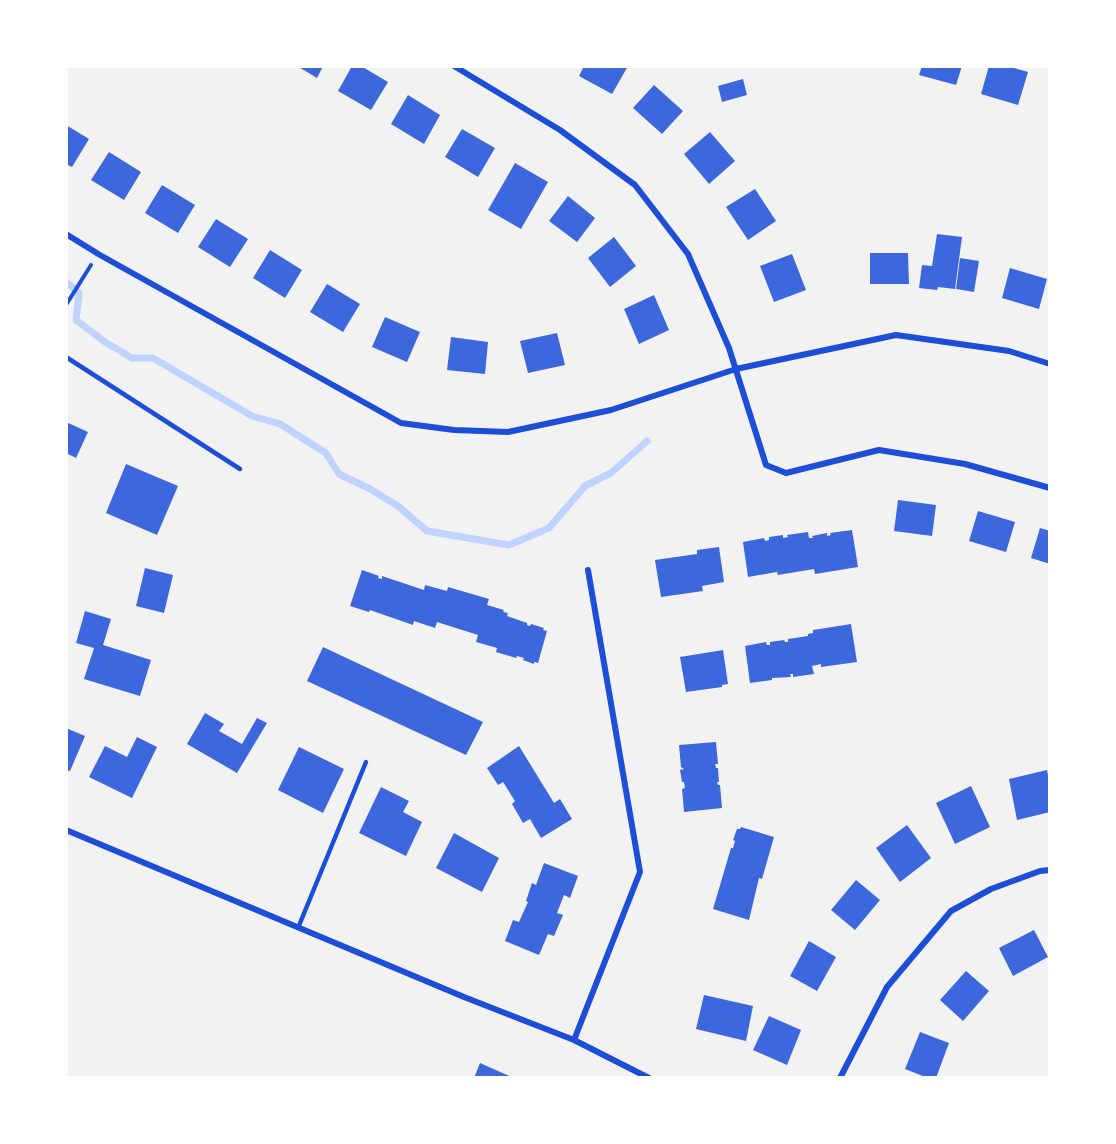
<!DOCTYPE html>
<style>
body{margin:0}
#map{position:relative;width:1116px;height:1144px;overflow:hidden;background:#f2f2f2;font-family:"Fira Sans Condensed",sans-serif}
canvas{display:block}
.frame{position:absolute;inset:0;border:68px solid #fff;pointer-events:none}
</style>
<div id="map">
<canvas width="1116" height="1144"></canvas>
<div class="frame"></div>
</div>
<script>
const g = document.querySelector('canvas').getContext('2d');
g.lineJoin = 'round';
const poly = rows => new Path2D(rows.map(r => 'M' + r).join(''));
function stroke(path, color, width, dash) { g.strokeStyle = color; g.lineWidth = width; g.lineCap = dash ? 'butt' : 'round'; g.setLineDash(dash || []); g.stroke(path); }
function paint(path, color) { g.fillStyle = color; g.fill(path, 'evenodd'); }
const stream = poly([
 [66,282,79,293,76,320,105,342,132,358,153,358,252,416,280,424,326,453,339,474,370,489,398,506,427,531,509,545,549,528,585,486,611,473,647,441]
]);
const building = poly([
 [297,66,323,66,317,78],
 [352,66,361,66,388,82,371,110,338,91],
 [584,66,628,66,612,94,579,76],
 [922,66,962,66,956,85,919,75],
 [989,66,1007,66,1028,72,1018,105,981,94],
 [743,79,747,95,722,102,718,86],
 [654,85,683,111,662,134,633,108],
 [408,95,440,115,424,144,391,124],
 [66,125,89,139,72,167,66,164],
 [462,129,495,148,478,177,445,157],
 [710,132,735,161,709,184,684,154],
 [109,152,141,172,124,200,91,180],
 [515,163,548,182,521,229,488,210],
 [162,185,195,205,178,233,145,213],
 [755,189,776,221,748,240,726,207],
 [568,196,595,218,577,242,549,221],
 [216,219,248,239,230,267,198,247],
 [937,234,962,237,955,289,938,287,937,290,919,288,922,265,932,266],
 [614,237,636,266,610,287,588,258],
 [270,250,302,270,285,298,253,278],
 [870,253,908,253,909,284,870,284],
 [792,254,806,290,774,302,760,266],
 [960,258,979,261,974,292,956,289],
 [1010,268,1047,279,1039,309,1002,298],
 [327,284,360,304,343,332,310,312],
 [654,295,669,330,639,344,624,309],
 [385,317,420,332,407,362,372,347],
 [557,333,565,365,528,373,520,341],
 [451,337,488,342,485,374,447,370],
 [66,422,88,432,76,458,66,453],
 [126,464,178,486,157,535,106,513],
 [898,500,936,505,932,536,894,531],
 [978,511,1015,522,1006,552,969,541],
 [1040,528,1050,531,1050,564,1031,558],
 [852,530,858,567,815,574,814,569,778,575,777,572,748,577,743,542,764,538,765,541,769,540,769,537,783,535,783,538,788,537,787,535,808,532,809,538,813,538,812,536,827,533,827,536,831,535,830,533],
 [719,547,724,582,702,586,703,591,661,597,655,560,697,554,697,550],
 [145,568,173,575,164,613,136,606],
 [362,570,379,576,378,578,382,579,382,576,424,590,425,585,447,591,448,587,489,599,487,605,504,610,503,612,508,613,507,616,527,623,527,625,530,626,531,624,544,628,543,630,547,631,538,663,534,662,534,664,523,660,524,658,517,656,516,658,496,652,497,648,476,642,478,635,437,622,435,628,414,621,413,625,370,610,369,612,350,606],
 [85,611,111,619,103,645,151,660,140,696,84,679,94,648,76,643],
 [851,624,857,662,821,667,821,664,812,666,814,674,793,677,793,674,790,674,791,677,772,678,772,680,750,683,745,646,766,642,767,645,770,645,770,642,784,640,785,642,788,642,788,639,808,636,808,634,813,633,813,630],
 [323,647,483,722,466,755,307,681],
 [723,650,728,684,722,685,722,687,686,692,680,657],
 [205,713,224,724,219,731,242,744,257,718,267,723,237,773,187,744],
 [66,728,85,736,70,771,66,770],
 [137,737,157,747,132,798,89,777,105,746,127,757],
 [716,742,718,764,715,764,716,768,718,768,719,782,717,782,718,785,720,785,722,808,684,812,682,789,685,788,684,782,682,782,680,770,684,769,681,767,679,745],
 [519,746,554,803,560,799,572,819,541,838,530,819,523,823,512,804,515,801,503,782,498,785,487,768],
 [299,747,344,769,323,813,278,790],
 [1047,770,1050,785,1050,812,1017,820,1009,779],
 [971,786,990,827,955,844,936,803],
 [381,787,409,801,403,812,422,822,406,856,359,833],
 [907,825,931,858,900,882,876,848],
 [741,827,774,837,762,879,759,878,749,920,713,909,731,848,733,848,735,841,733,840,737,829,740,829],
 [454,833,499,858,482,892,436,868],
 [544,863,578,876,570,898,564,895,557,913,563,915,554,936,548,934,539,955,505,941,513,920,519,922,528,902,526,901,532,883,536,885],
 [856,880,880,900,855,930,831,910],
 [1034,930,1048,957,1013,976,999,948],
 [809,941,836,957,817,991,790,976],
 [966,971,989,991,963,1021,940,1000],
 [704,995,753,1006,746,1041,696,1029],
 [769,1016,801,1030,787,1065,753,1050],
 [920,1032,949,1043,936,1078,928,1078,905,1069],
 [480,1063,498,1071,514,1078,474,1078]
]);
const path = poly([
 [66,305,91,265]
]);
const service = poly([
 [66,357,240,469],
 [298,928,366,762]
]);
const minor = poly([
 [454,66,560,130,635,185,688,254,729,348,766,465,786,473,879,450,965,464,1050,488],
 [66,234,100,255,401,423,454,430,508,432,611,410,736,369,896,335,1009,351,1050,364],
 [66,830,464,997,574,1040,649,1078],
 [574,1040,640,872,588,570],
 [840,1078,887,987,951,911,991,889,1040,871,1050,870]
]);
stroke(stream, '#bfd3fe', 7);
paint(building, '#3d67dc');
stroke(path, '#1d4ed8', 4);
stroke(service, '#1d4ed8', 4.5);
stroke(minor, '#1d4ed8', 6);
</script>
